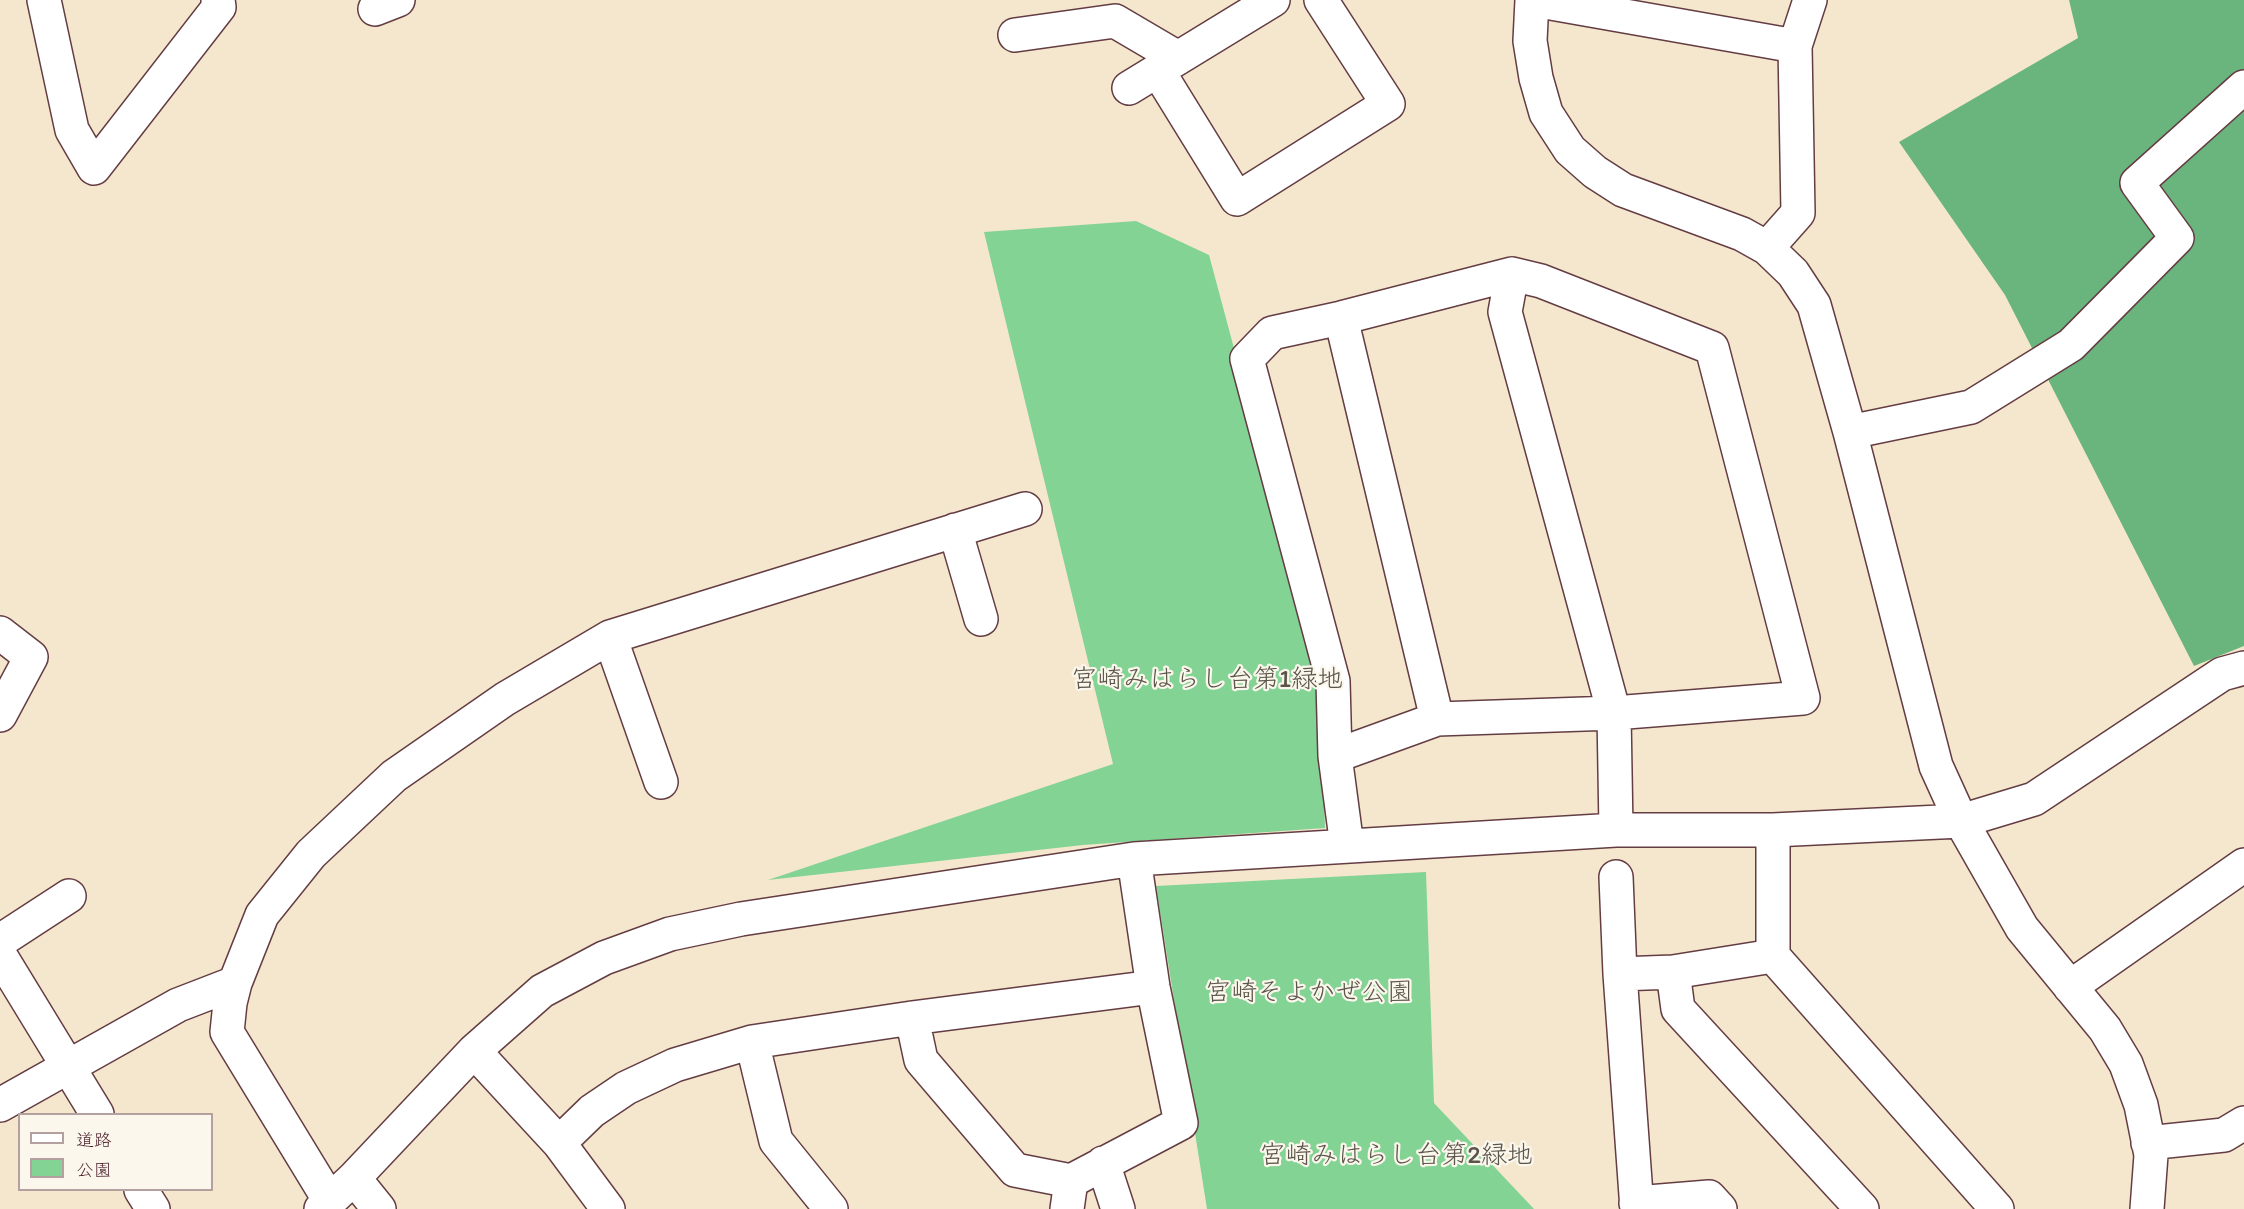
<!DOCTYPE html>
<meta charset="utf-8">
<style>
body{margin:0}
#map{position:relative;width:2244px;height:1209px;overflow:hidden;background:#f5e7ce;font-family:Itim,"Klee One",sans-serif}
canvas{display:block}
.legend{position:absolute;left:18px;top:1113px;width:195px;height:78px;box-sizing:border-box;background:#fbf7ec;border:2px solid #b4a19f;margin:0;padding:8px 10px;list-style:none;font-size:18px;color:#4a1f2b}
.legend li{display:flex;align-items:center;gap:12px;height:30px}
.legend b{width:30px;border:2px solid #b4a19f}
</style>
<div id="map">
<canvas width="2244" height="1209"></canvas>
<ul class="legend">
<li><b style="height:8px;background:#fff"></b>道路</li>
<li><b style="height:16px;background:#83d394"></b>公園</li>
</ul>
</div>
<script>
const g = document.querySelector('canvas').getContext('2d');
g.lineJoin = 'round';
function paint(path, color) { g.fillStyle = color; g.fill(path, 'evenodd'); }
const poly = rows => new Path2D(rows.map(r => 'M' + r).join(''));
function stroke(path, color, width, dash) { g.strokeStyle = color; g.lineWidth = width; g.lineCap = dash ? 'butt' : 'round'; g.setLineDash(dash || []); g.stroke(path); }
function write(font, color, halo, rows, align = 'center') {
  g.font = font + ' Itim,"Klee One",sans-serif'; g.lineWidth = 4.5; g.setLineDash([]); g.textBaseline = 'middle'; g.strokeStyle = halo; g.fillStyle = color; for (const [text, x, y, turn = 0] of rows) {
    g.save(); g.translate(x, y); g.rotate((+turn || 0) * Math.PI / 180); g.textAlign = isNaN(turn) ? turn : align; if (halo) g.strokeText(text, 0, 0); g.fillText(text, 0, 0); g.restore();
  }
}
const green = poly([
 [1136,221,1209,255,1320,669,1325,828,1083,845,768,880,1113,764,984,232],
 [1426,872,1434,1103,1534,1209,1207,1209,1156,886]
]);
const forest = poly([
 [2069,0,2244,0,2244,646,2194,666,2005,295,1899,142,2078,38]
]);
const minor = poly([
 [44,0,72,130,94,168,219,7,218,0],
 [1532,0,1530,41,1536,78,1546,113,1570,150,1595,172,1623,190,1742,234,1767,248,1793,273,1814,305,1850,432,1936,766,1961,821,2022,928,2105,1029,2126,1064,2141,1105,2151,1155,2147,1209],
 [1534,0,1795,46],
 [375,9,398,0],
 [1015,35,1115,21,1178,58],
 [1158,71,1237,199,1388,104,1321,0],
 [1129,88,1273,0],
 [1767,248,1798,213,1795,46,1810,0],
 [1512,274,1505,312,1614,713,1616,830],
 [1341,318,1437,719],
 [1850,432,1971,407,2071,345,2177,238,2137,183,2244,87],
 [955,530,981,619],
 [0,633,31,657,0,715],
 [610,637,661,782],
 [1335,756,1437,719,1614,713,1803,698,1712,348,1541,281,1512,274,1341,318,1272,333,1247,359,1333,681,1335,756,1347,846],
 [1773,830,1773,956,1997,1209],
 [1616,877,1620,974,1637,1209],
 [0,941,69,896],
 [0,955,97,1114],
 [1673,972,1678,1009,1862,1209],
 [1620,974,1673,972,1773,956],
 [235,983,230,1003,227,1032,330,1201],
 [2070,987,2244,865],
 [912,1018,921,1060,1015,1170,1071,1181,1181,1123,1153,987,1134,859],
 [752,1042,776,1141,831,1209],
 [474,1051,559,1143,608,1209],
 [0,1105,178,1005,235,983,262,915,311,854,394,776,505,699,610,637,1025,509],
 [559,1143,592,1111,626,1088,675,1065,752,1042,912,1018,1153,987],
 [2148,1143,2224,1135,2244,1123],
 [1103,1163,1118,1209],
 [354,1178,379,1209],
 [141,1190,153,1209],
 [1636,1203,1709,1197,1720,1209],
 [321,1209,354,1178,474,1051,542,991,604,958,670,934,741,919,1134,859,1616,830,1773,830,1961,821,2034,799,2222,674,2244,668],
 [1067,1209,1071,1181]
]);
const parkNames = [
 ["宮崎みはらし台第1緑地",1207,680],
 ["宮崎そよかぜ公園",1309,993],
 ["宮崎みはらし台第2緑地",1396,1156]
];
paint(green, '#83d394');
paint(forest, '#6ab57e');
stroke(minor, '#643d43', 36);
stroke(minor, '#fff', 33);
write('26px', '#5b554a', '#fbf7ec', parkNames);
</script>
